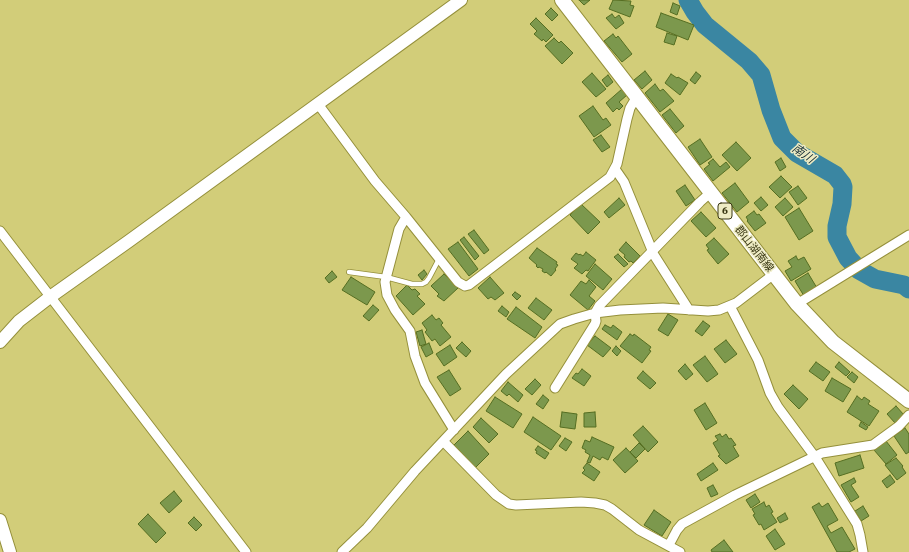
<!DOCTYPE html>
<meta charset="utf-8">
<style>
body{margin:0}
canvas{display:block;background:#d2cd79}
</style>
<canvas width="909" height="552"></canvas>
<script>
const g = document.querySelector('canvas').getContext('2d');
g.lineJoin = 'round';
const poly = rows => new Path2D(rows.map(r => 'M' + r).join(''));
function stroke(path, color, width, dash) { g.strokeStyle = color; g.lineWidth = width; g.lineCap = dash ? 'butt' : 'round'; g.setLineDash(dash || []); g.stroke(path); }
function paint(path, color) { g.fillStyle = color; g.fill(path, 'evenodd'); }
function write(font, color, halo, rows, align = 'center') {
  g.font = font + ' "IBM Plex Serif","Noto Sans JP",serif'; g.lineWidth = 3; g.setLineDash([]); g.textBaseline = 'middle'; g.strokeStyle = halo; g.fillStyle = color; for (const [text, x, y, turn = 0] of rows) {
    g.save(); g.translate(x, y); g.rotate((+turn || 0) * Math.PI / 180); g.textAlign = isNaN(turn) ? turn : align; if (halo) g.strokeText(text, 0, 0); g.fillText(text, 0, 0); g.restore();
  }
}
const river = poly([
 [688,0,695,12,705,25,749,61,761,75,771,110,782,138,797,153,835,175,842,184,843,187,842,204,837,226,837,237,848,258,859,270,875,279,904,285,909,289]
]);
const building = poly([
 [579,0,590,0,584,5,579,0],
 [613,0,631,1,630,5,634,6,630,17,609,9,613,0],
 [673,3,680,6,677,15,670,12,673,3],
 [551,8,558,15,552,21,545,14,551,8],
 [661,13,694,25,688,40,656,27,661,13],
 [612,14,615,18,619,15,624,23,616,29,606,18,612,14],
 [536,18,553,35,546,42,543,39,542,41,534,34,537,31,530,24,536,18],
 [667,33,677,36,674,45,664,42,667,33],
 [613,34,616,38,618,36,632,54,622,62,604,41,613,34],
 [554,38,559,43,561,41,573,53,562,64,545,46,554,38],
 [645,71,652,80,642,89,634,80,645,71],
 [696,72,701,76,695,84,690,80,696,72],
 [592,73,606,89,596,97,582,82,592,73],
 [671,74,677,78,678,77,688,83,680,95,665,83,671,74],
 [608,75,613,82,607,87,602,80,608,75],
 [655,84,660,91,663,89,674,101,660,112,645,93,655,84],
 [622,89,627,95,619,102,623,106,619,110,617,108,613,112,606,103,622,89],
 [593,106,603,120,606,118,611,125,594,137,579,116,593,106],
 [670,109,684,126,676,133,662,115,670,109],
 [601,135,610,147,602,152,593,140,601,135],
 [700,139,712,157,700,165,688,147,700,139],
 [736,142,751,158,737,171,722,155,736,142],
 [781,158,786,167,780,171,775,162,781,158],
 [713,159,720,167,726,162,730,167,713,181,704,169,710,164,708,163,713,159],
 [781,176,792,187,780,198,769,187,781,176],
 [735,183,749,202,737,212,722,193,735,183],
 [685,185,695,200,686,206,676,191,685,185],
 [798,186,807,198,798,205,789,192,798,186],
 [761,197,768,205,761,211,754,203,761,197],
 [619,198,625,205,609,218,604,212,619,198],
 [785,198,793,207,783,216,775,207,785,198],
 [581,204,600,222,588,234,570,215,581,204],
 [799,208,813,231,799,240,785,217,799,208],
 [754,211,757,215,759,214,766,223,755,231,747,221,748,220,746,217,754,211],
 [701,212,716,228,706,237,691,221,701,212],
 [474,230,489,250,484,254,468,234,474,230],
 [464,237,479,256,475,260,460,240,464,237],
 [714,238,729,254,718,264,709,253,707,250,709,249,706,245,714,238],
 [458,242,478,269,469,276,448,249,458,242],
 [626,242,640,256,633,263,631,261,629,262,624,257,625,255,619,250,626,242],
 [537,248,557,262,556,264,558,265,555,269,556,270,551,276,546,272,545,273,542,271,543,269,539,267,538,268,536,266,537,265,529,258,537,248],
 [586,252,596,260,588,271,586,270,582,274,574,268,578,264,571,259,576,253,579,255,580,254,583,256,586,252],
 [618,254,628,264,624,267,614,257,618,254],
 [796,256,798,260,804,257,811,269,791,281,785,271,792,267,788,261,796,256],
 [595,264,612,279,603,290,586,276,595,264],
 [424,270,427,274,422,280,418,275,424,270],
 [332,271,337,277,329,283,325,278,332,271],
 [808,273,817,288,804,296,795,281,808,273],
 [444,274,458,288,444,301,437,296,439,294,431,286,444,274],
 [351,277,375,292,367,305,342,290,351,277],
 [490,277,504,293,495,300,491,297,488,299,478,288,490,277],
 [589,280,596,287,589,296,595,301,588,310,570,295,581,281,586,284,589,280],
 [407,285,412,290,415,289,420,294,417,296,425,304,413,315,396,296,407,285],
 [515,292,521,296,517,300,512,295,515,292],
 [536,298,552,310,544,320,528,308,536,298],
 [373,305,379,310,369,321,363,316,373,305],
 [502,306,509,312,506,317,498,311,502,306],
 [516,307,542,327,535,338,507,319,516,307],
 [668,314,678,320,668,336,658,330,668,314],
 [432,315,436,320,439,318,443,323,441,325,451,337,440,346,435,339,432,341,425,332,427,330,422,323,432,315],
 [703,321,710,326,702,336,695,331,703,321],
 [605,325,611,328,613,325,622,332,617,340,602,329,605,325],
 [422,330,426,344,420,346,416,332,422,330],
 [630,334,633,336,634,334,651,347,649,350,651,351,642,363,620,346,630,334],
 [595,336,611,348,603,357,587,345,595,336],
 [726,340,737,354,725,363,714,349,726,340],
 [462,342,471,351,466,357,456,348,462,342],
 [429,343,433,353,426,357,421,347,429,343],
 [450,345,457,357,444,366,436,354,450,345],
 [616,346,621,351,617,356,612,351,616,346],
 [705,356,718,374,707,382,693,365,705,356],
 [816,362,830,372,823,381,809,371,816,362],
 [839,362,850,372,846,376,835,367,839,362],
 [685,364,693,374,686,380,678,371,685,364],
 [582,369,591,376,584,386,572,378,576,373,578,374,582,369],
 [449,370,461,389,450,396,437,377,449,370],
 [643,371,656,383,650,389,637,378,643,371],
 [852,372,858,377,854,383,847,377,852,372],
 [832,378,851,389,843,402,825,391,832,378],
 [535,379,541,385,532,395,525,389,535,379],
 [508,382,523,395,518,402,509,394,507,396,501,391,508,382],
 [793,385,808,399,799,409,784,394,793,385],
 [543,395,549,400,543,409,536,404,543,395],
 [857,396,862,400,864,397,870,401,868,404,879,411,869,426,847,412,857,396],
 [495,397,522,414,513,428,486,411,495,397],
 [705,403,717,423,706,430,694,410,705,403],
 [896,406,904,415,895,423,887,414,896,406],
 [562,412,577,414,575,429,560,427,562,412],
 [595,412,596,427,584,427,584,413,595,412],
 [533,417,561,436,551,450,524,432,533,417],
 [481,418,498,434,489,443,473,427,481,418],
 [861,422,868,427,866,430,859,426,861,422],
 [643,426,658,442,648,452,633,435,643,426],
 [905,428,909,434,909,452,906,454,894,436,905,428],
 [468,431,489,454,475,468,454,445,468,431],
 [720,434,722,437,726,434,729,439,731,438,736,445,733,446,739,456,726,464,718,456,720,455,713,443,718,440,715,436,720,434],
 [592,437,614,447,608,460,602,457,600,460,593,456,590,463,587,462,590,455,585,452,586,450,582,448,585,440,590,442,592,437],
 [565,438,572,442,566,451,559,446,565,438],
 [886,441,897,455,886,464,874,450,886,441],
 [639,443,645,449,636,458,630,452,639,443],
 [538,446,549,453,545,459,536,453,537,451,535,450,538,446],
 [626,448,638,461,625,473,613,460,626,448],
 [860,455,864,468,839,476,835,463,860,455],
 [896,458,903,466,902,467,906,473,897,480,885,465,896,458],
 [587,463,600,472,594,481,582,473,585,470,583,468,587,463],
 [713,463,718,470,701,481,697,474,713,463],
 [890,475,895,482,887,488,882,481,890,475],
 [854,478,856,482,851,485,859,497,851,502,841,485,854,478],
 [713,485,718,494,711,497,707,488,713,485],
 [174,491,182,501,169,513,160,503,174,491],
 [755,494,760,502,751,508,746,500,755,494],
 [764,502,766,507,769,505,773,512,771,513,777,522,764,530,761,524,759,525,753,515,755,514,752,509,764,502],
 [819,503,822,507,828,503,838,520,827,526,831,533,842,527,855,549,849,552,837,552,812,507,819,503],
 [863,506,869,516,861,521,855,511,863,506],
 [654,510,671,522,662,536,644,525,654,510],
 [785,513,788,519,780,523,777,518,785,513],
 [148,514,166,533,156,543,138,524,148,514],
 [194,517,202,525,196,531,188,523,194,517],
 [775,529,785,544,775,550,766,536,775,529],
 [724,540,733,552,712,552,711,550,724,540]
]);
const lane = poly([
 [349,272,386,277,412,284,422,284,426,282,429,278,439,259]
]);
const street = poly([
 [318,104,375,181,406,217,458,282,465,286,469,285,610,177,617,164,627,119,630,108,636,98],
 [615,169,624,182,654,255,689,310],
 [406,217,399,229,385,282,387,295,395,310,410,331,415,356,425,383,454,430],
 [0,231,246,552],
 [797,304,909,235],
 [730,306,758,360,770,393,778,407,815,457,857,524,860,535,863,552],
 [555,388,595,324,596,321,595,313,599,306,700,202,710,193],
 [444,442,496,495,509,504,516,505,581,502,595,503,605,505,612,509,639,530,680,552],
 [669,545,677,530,682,524,735,495,822,453,873,445,899,426,909,415],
 [342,552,367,528,415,471,506,374,560,324,574,319,595,313,620,310,663,308,708,311,719,310,736,303,774,274]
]);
const secondary = poly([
 [0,342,19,321,50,297,129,241,461,0],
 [0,520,10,552]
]);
const primary = poly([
 [562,0,797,304,833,342,909,401]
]);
const shields = [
 [725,211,14]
];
const shieldNames = [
 ["6",725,211]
];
const streetNames = [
 ["郡山湖南線",754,249,52]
];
const waterNames = [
 ["南川",803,154,35]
];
stroke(river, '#3a86a2', 19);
paint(building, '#7c984d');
stroke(building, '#556e22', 1);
stroke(lane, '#95903b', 6);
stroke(street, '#95903b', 11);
stroke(secondary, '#95903b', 14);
stroke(primary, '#95903b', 16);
stroke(lane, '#fff', 4.5);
stroke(street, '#fff', 9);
stroke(secondary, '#fff', 12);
stroke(primary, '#fff', 14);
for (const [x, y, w] of shields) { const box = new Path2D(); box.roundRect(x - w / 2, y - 8, w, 16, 3); g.fillStyle = '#eeecc4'; g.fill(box); stroke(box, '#383612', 1); }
write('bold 10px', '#383612', null, shieldNames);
write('11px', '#383612', '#eeecc4', streetNames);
write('italic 12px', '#162e38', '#eeecc4', waterNames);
</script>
